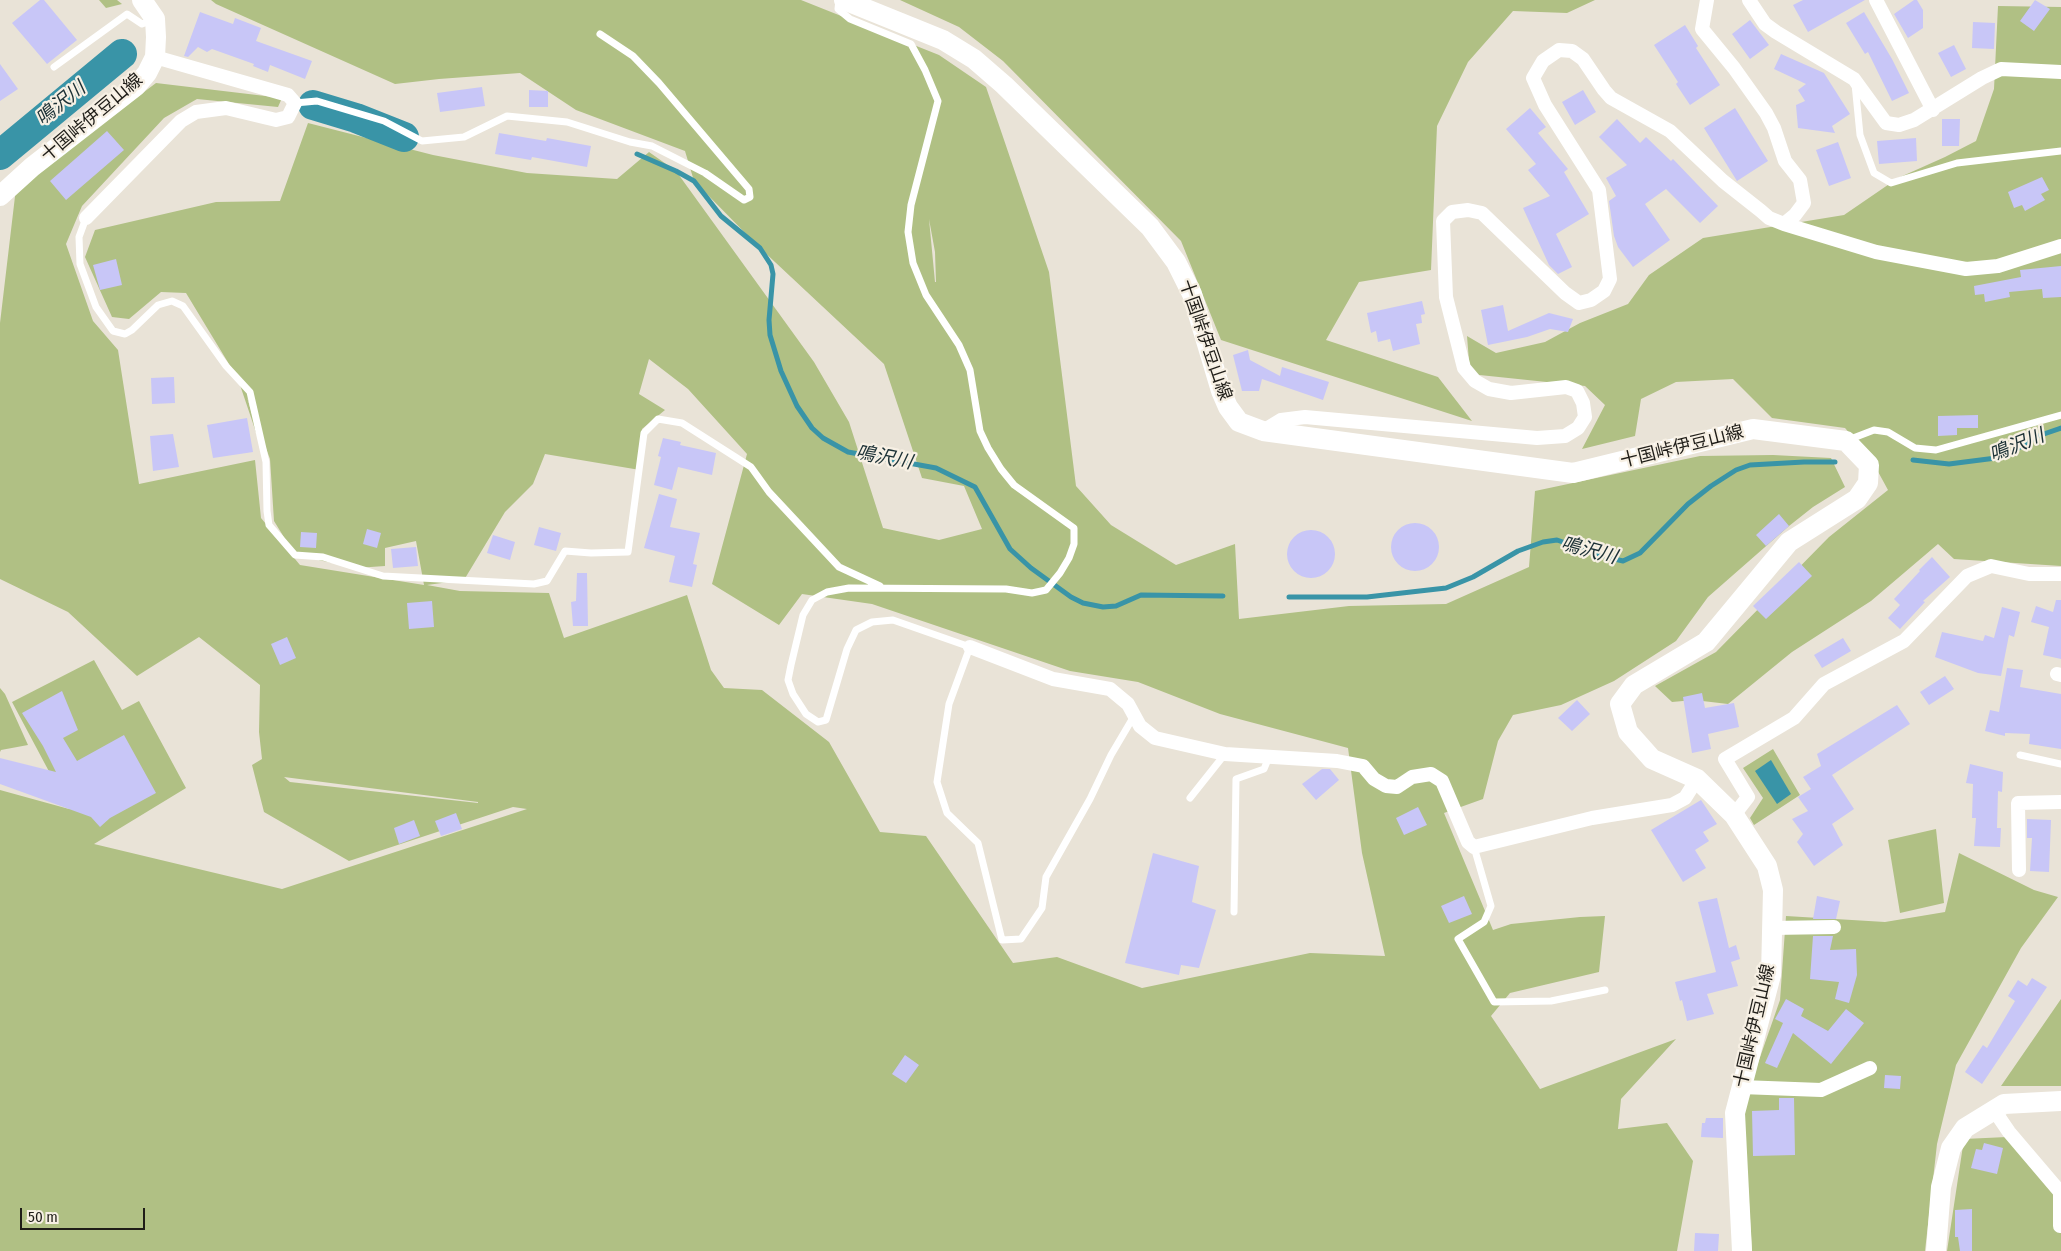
<!DOCTYPE html>
<meta charset="utf-8">
<style>
body{margin:0}
#map{position:relative;width:2061px;height:1251px;overflow:hidden;background:#e9e3d7;font-family:"Fira Sans Condensed",sans-serif}
canvas{display:block}
.scale{position:absolute;left:20px;top:1208px;width:125px;height:22px;box-sizing:border-box;border:2px solid #1f1d18;border-top:0;padding-left:6px;font-size:15px;line-height:18px;white-space:nowrap;color:#1f1d18;-webkit-text-stroke:4px #f7f0e4;paint-order:stroke}
</style>
<div id="map">
<canvas width="2061" height="1251"></canvas>
<div class="scale">50 m</div>
</div>
<script>
const g = document.querySelector('canvas').getContext('2d');
g.lineJoin = 'round';
function paint(path, color) { g.fillStyle = color; g.fill(path, 'evenodd'); }
const poly = rows => new Path2D(rows.map(r => 'M' + r).join(''));
function stroke(path, color, width, dash) { g.strokeStyle = color; g.lineWidth = width; g.lineCap = dash ? 'butt' : 'round'; g.setLineDash(dash || []); g.stroke(path); }
function write(font, color, halo, rows, align = 'center') {
  g.font = font + ' "Fira Sans Condensed","Noto Sans JP",sans-serif'; g.lineWidth = 4.5; g.setLineDash([]); g.textBaseline = 'middle'; g.strokeStyle = halo; g.fillStyle = color; for (const [text, x, y, turn = 0] of rows) {
    g.save(); g.translate(x, y); g.rotate((+turn || 0) * Math.PI / 180); g.textAlign = isNaN(turn) ? turn : align; if (halo) g.strokeText(text, 0, 0); g.fillText(text, 0, 0); g.restore();
  }
}
const green = poly([
 [99,0,117,0,122,4,106,8],
 [211,0,801,0,939,55,986,87,1049,272,1076,486,1111,525,1176,565,1235,544,1239,619,1349,606,1446,604,1529,567,1535,491,1700,456,1773,455,1831,458,1845,487,1813,507,1789,526,1708,597,1676,641,1614,681,1561,705,1513,715,1498,741,1483,799,1444,813,1493,930,1511,924,1580,917,1605,916,1599,972,1510,993,1491,1016,1540,1089,1676,1039,1621,1099,1618,1129,1667,1123,1693,1161,1677,1251,0,1251,0,790,69,809,12,702,94,660,122,710,139,701,186,788,94,844,282,889,527,809,513,807,349,861,264,812,252,765,262,759,259,732,260,685,199,637,137,676,68,612,0,579,0,323,16,188,156,83,282,98,278,107,197,99,164,118,82,206,66,244,93,321,118,350,139,484,255,460,261,518,300,565,424,585,416,541,385,548,385,566,356,568,295,555,274,521,270,459,247,397,266,462,238,379,186,293,161,292,129,319,112,317,85,257,95,230,216,202,280,201,308,123,433,155,527,173,617,179,649,152,676,171,814,362,849,422,883,528,939,540,982,529,964,486,922,478,884,364,760,248,694,181,685,151,576,110,520,73,439,79,395,84,216,4],
 [929,219,935,252,936,282,935,282],
 [649,359,688,389,747,454,712,584,779,625,802,594,872,604,1070,671,1138,682,1220,714,1348,748,1362,853,1385,956,1310,953,1142,988,1057,957,1013,963,926,836,880,832,829,742,762,690,724,688,711,670,687,595,564,638,549,593,460,591,427,585,464,580,505,512,533,484,545,454,640,470,642,429,665,410,639,394],
 [284,777,478,802,478,803,290,782],
 [900,0,1595,0,1567,13,1513,11,1468,62,1437,126,1431,270,1359,282,1326,340,1438,377,1472,421,1221,340,1181,241,1003,61,959,27],
 [1998,6,2061,7,2061,566,1954,559,1938,544,1871,601,1792,652,1728,704,1694,700,1672,702,1655,686,1716,652,1829,537,1888,490,1870,457,1845,428,1772,418,1733,379,1676,382,1641,399,1635,436,1582,449,1605,405,1585,386,1470,374,1467,336,1496,353,1545,342,1580,323,1628,304,1649,275,1703,238,1844,215,1898,178,1945,157,1976,141,1994,89],
 [0,688,5,694,28,745,1,750,0,752],
 [1773,749,1800,795,1754,825,1750,818,1763,798,1743,768],
 [1936,829,1944,903,1900,913,1888,840],
 [1959,853,2034,890,2058,897,2021,948,1956,1065,1937,1144,1925,1251,1752,1251,1743,1106,1780,1000,1786,916,1885,922,1945,912],
 [2061,999,2061,1086,2001,1086],
 [2007,1137,2061,1194,2061,1251,1947,1251,1964,1139]
]);
const water = poly([
 [1771,760,1791,794,1777,804,1755,771]
]);
const stream = poly([
 [637,154,676,171,694,181,721,216,760,248,771,265,773,274,769,320,770,335,781,371,797,406,812,428,823,438,848,452,936,468,975,487,1010,549,1031,568,1071,597,1083,603,1103,607,1116,606,1141,595,1223,596],
 [1913,460,1949,464,1996,458,2009,454,2038,436,2061,428],
 [1289,597,1367,597,1446,588,1473,577,1518,551,1543,542,1557,540,1606,557,1623,561,1640,553,1688,504,1711,486,1736,470,1750,465,1804,462,1835,462]
]);
const river = poly([
 [313,105,356,118,404,137],
 [0,155,122,54]
]);
const building = poly([
 [40,0,44,0,77,40,47,64,12,23],
 [1803,0,1865,0,1808,32,1793,5],
 [1914,0,1917,0,1923,10,1923,28,1908,38,1894,14],
 [2035,0,2050,9,2034,31,2020,21],
 [200,12,233,24,235,18,261,28,256,41,312,61,305,79,270,65,268,72,253,66,254,64,212,49,207,52,198,47,188,57,184,56],
 [1864,12,1892,59,1909,93,1892,101,1868,52,1865,54,1846,23],
 [1750,20,1769,45,1750,59,1732,34],
 [1973,22,1995,23,1994,49,1972,48],
 [1685,25,1698,46,1696,48,1720,85,1690,105,1676,84,1678,82,1654,45],
 [1954,45,1966,69,1951,77,1938,53],
 [1781,54,1824,73,1850,114,1832,126,1835,133,1798,128,1796,105,1805,101,1798,90,1806,84,1774,69],
 [0,64,18,89,0,101],
 [482,87,485,106,440,112,437,93],
 [529,90,548,91,548,107,529,107],
 [1583,90,1596,112,1575,125,1562,102],
 [1530,108,1546,127,1538,133,1568,169,1564,172,1589,214,1556,234,1572,267,1558,274,1549,265,1523,208,1550,196,1528,170,1536,164,1506,129],
 [1735,108,1768,161,1737,181,1704,128],
 [1617,119,1640,143,1646,137,1671,161,1673,159,1718,206,1700,223,1666,189,1645,204,1670,240,1633,267,1618,247,1614,236,1609,201,1616,196,1606,178,1627,165,1599,137],
 [1942,119,1960,119,1959,146,1942,146],
 [107,131,124,150,66,200,50,181],
 [499,133,546,141,547,138,591,146,587,167,532,157,531,160,495,154],
 [1916,138,1917,161,1879,164,1877,141],
 [1838,142,1851,178,1829,186,1816,150],
 [2042,177,2049,190,2041,194,2045,200,2025,211,2022,205,2014,208,2008,192],
 [116,259,122,285,100,290,93,265],
 [2061,266,2061,297,2043,298,2042,289,2009,292,2010,297,1985,302,1984,294,1975,295,1974,286,2021,277,2020,270],
 [1422,301,1425,314,1421,315,1422,323,1416,324,1420,344,1393,351,1390,339,1378,342,1376,331,1371,333,1367,313],
 [1503,305,1508,331,1549,313,1573,319,1568,332,1550,329,1527,337,1488,345,1481,310],
 [1248,350,1250,360,1280,376,1282,367,1329,382,1323,400,1262,379,1259,391,1242,391,1233,355],
 [174,377,175,403,152,404,151,378],
 [1978,415,1978,428,1957,428,1957,435,1938,436,1938,416],
 [247,418,253,452,213,458,207,425],
 [173,434,179,467,153,471,150,436],
 [663,438,681,442,680,445,716,453,712,475,678,467,672,490,654,485,661,457,658,456],
 [659,494,677,499,670,527,700,533,693,564,697,565,692,587,669,582,675,556,644,548],
 [1779,514,1789,526,1766,546,1756,535],
 '1391 547a24 24 0 1 1 48 0a24 24 0 1 1-48 0Z',
 [539,527,561,533,556,551,534,545],
 [367,529,381,533,377,548,363,544],
 '1287 554a24 24 0 1 1 48 0a24 24 0 1 1-48 0Z',
 [301,532,317,533,316,548,300,547],
 [493,535,515,542,510,560,487,553],
 [416,547,418,566,393,568,391,549],
 [1932,557,1950,577,1923,601,1925,602,1900,629,1888,618,1900,605,1894,599,1920,571,1919,570],
 [1799,562,1812,576,1766,619,1753,606],
 [577,573,587,573,588,626,573,626,571,602,576,601],
 [2056,600,2061,600,2061,659,2043,655,2049,627,2031,622,2036,606,2053,612],
 [432,601,434,627,409,629,407,603],
 [2002,607,2020,612,2014,637,2009,635,2001,676,1978,673,1935,657,1942,632,1983,641,1985,635,1994,638],
 [287,637,296,658,280,665,271,644],
 [1843,638,1851,651,1822,668,1814,655],
 [2007,668,2023,670,2020,687,2061,694,2061,749,2029,744,2030,734,2005,733,2005,736,1985,731,1990,710,1999,712],
 [1945,676,1954,689,1929,705,1920,692],
 [62,691,78,730,63,738,77,761,124,735,156,793,110,818,100,827,91,817,0,784,0,758,56,772,43,746,22,713],
 [1702,693,1705,708,1734,703,1739,727,1708,734,1711,749,1692,753,1683,697],
 [1577,700,1590,714,1572,731,1558,718],
 [1897,705,1910,724,1832,775,1854,809,1832,824,1843,845,1814,866,1797,842,1803,834,1792,819,1808,811,1798,797,1811,789,1803,777,1821,766,1817,754],
 [1970,764,2003,772,2002,792,1998,791,1997,828,2001,828,2000,847,1974,846,1976,818,1972,818,1973,784,1966,783],
 [1322,769,1330,769,1339,780,1316,800,1302,784],
 [1701,800,1717,824,1703,832,1709,841,1695,850,1706,868,1683,882,1651,830],
 [1418,807,1427,825,1404,835,1396,818],
 [456,813,462,829,441,836,435,821],
 [2027,819,2051,820,2049,872,2030,871,2032,838,2027,838],
 [414,820,420,836,399,844,394,828],
 [1153,853,1199,866,1192,902,1216,910,1199,968,1181,965,1179,975,1125,963],
 [1464,896,1472,914,1449,923,1441,906],
 [1817,896,1840,901,1836,919,1813,919],
 [1717,898,1729,948,1736,945,1740,959,1731,962,1738,986,1707,994,1714,1014,1687,1021,1682,1000,1680,1001,1675,982,1716,972,1698,902],
 [1813,936,1833,936,1830,950,1856,949,1857,975,1849,1003,1835,999,1839,982,1810,979],
 [2032,978,2047,987,1982,1084,1965,1072,1983,1045,1987,1048,2015,1001,2008,996,2018,980,2027,986],
 [1786,999,1804,1009,1801,1016,1828,1031,1846,1009,1864,1023,1831,1064,1793,1033,1777,1068,1765,1063,1783,1023,1775,1019],
 [905,1055,919,1065,906,1083,892,1074],
 [1885,1075,1901,1076,1900,1089,1884,1088],
 [1779,1098,1794,1098,1795,1155,1753,1156,1752,1111,1779,1110],
 [1706,1118,1723,1118,1723,1138,1701,1137,1702,1123,1705,1123],
 [1984,1143,2003,1148,1997,1174,1971,1168,1976,1149,1982,1150],
 [1972,1209,1972,1251,1960,1251,1958,1237,1955,1237,1955,1210],
 [1695,1233,1719,1234,1718,1251,1694,1251]
]);
const service = poly([
 [839,0,838,9,850,19,911,44,925,70,938,101,911,205,908,232,913,263,926,295,959,345,970,370,980,431,988,448,1001,469,1014,485,1074,528,1074,544,1069,558,1060,573,1046,590,1032,593,1006,589,849,588,827,592,812,600,803,615,791,665,788,680,793,694,806,714,818,722,826,720,847,649,856,630,872,622,893,620,970,647,949,704,937,782,947,813,978,843,1002,940,1021,939,1042,908,1046,877,1090,799,1111,755,1134,716],
 [54,67,127,14,142,24,153,20],
 [1855,84,1860,135,1874,173,1891,183,1957,163,2061,151],
 [295,103,317,101,384,121,422,141,464,137,507,116,567,122,630,142,652,146,705,173,744,200,750,197,749,189,659,83,633,56,600,34],
 [86,218,79,237,80,264,96,307,113,331,125,334,132,330,158,305,172,301,183,306,226,366,250,392,266,462,267,511,269,525,295,555,323,557,383,576,534,584,547,581,565,551,591,553,628,552,644,433,658,419,682,423,751,467,769,492,839,567,880,586],
 [1848,440,1874,430,1888,432,1915,448,1936,450,2061,415],
 [2020,755,2061,764],
 [1190,798,1225,754],
 [1474,847,1491,906,1484,922,1458,939,1494,1002,1551,1001,1605,990],
 [1234,912,1236,779,1264,769,1269,757]
]);
const minor = poly([
 [1707,0,1702,29,1734,68,1766,113,1774,128,1785,161,1800,180,1804,203,1795,215,1784,224],
 [1749,0,1765,24,1776,32,1854,79,1886,123,1899,125,1914,120,1982,78,2001,69,2061,72],
 [1876,0,1933,110],
 [86,218,181,121,196,112,226,108,276,120,288,117,295,103,288,95,155,57],
 [1263,431,1281,420,1305,417,1537,438,1565,436,1578,428,1585,417,1583,403,1577,391,1566,387,1511,393,1489,389,1475,381,1464,368,1446,297,1443,221,1452,212,1468,210,1482,213,1565,293,1579,303,1591,300,1604,291,1610,279,1599,190,1545,105,1533,78,1543,61,1559,50,1572,51,1583,59,1604,90,1611,98,1670,131,1723,181,1761,211,1769,218,1784,224,1876,252,1966,269,1998,266,2061,246],
 [970,647,1053,679,1110,689,1128,704,1140,726,1155,738,1225,754,1337,761,1363,766,1374,779,1386,786,1397,787,1412,777,1431,774,1442,781,1468,842,1474,847,1592,818,1672,805,1685,798,1697,779],
 [2057,674,2061,675],
 [1734,815,1748,797,1725,759,1794,718,1824,684,1904,641,1967,576,1991,566,2029,574,2061,574],
 [2019,870,2018,803,2061,802],
 [1772,928,1834,927],
 [1741,1087,1821,1090,1870,1068],
 [1994,1110,2009,1132,2060,1192,2060,1226]
]);
const secondary = poly([
 [844,0,943,40,974,59,1004,85,1150,227,1176,262,1192,294,1221,391,1228,407,1239,422,1263,431,1573,473,1753,429,1846,441,1869,465,1868,483,1857,499,1789,542,1706,642,1634,685,1620,704,1628,732,1652,759,1697,779,1734,815,1767,866,1773,890,1771,975,1735,1113,1742,1251],
 [0,196,32,167,136,86,147,73,155,57,156,37,155,19,142,0],
 [1936,1251,1941,1187,1951,1148,1965,1128,2004,1104,2061,1101]
]);
const streetNames = [
 ["十国峠伊豆山線",92,118,-40],
 ["十国峠伊豆山線",1205,340,71],
 ["十国峠伊豆山線",1682,447,-14],
 ["十国峠伊豆山線",1755,1026,-77]
];
const waterNames = [
 ["鳴沢川",61,104,-39],
 ["鳴沢川",2017,446,-22],
 ["鳴沢川",884,458,11],
 ["鳴沢川",1589,551,15]
];
paint(green, '#b0c084');
paint(water, '#3994a7');
stroke(stream, '#3994a7', 5);
stroke(river, '#3994a7', 30);
paint(building, '#c8c6f7');
stroke(service, '#fff', 7);
stroke(minor, '#fff', 14);
stroke(secondary, '#fff', 20);
write('18px', '#1f1d18', '#f7f0e4', streetNames);
write('italic 19px', '#1b3035', '#f7f0e4', waterNames);
</script>
